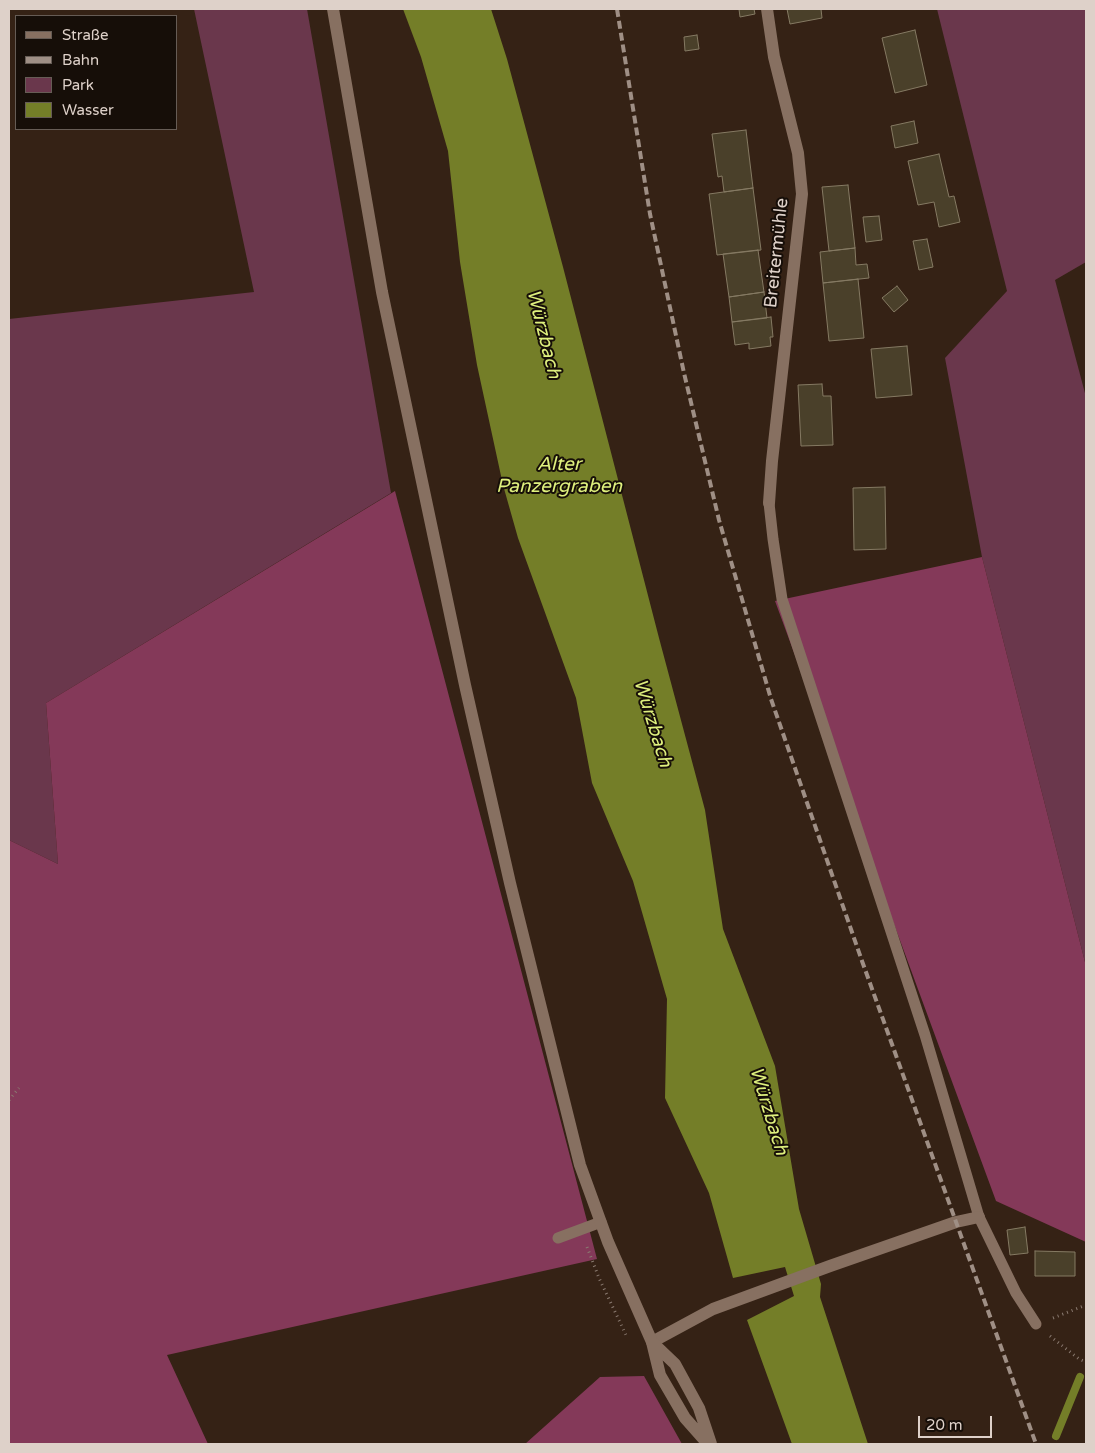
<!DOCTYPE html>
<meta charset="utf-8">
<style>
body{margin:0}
#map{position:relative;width:1095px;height:1453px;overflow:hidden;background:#352215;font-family:"Varela Round",sans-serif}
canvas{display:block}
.frame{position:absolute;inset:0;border:10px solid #ded1c9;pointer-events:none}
.legend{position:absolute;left:15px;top:15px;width:162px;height:115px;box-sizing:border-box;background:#160e08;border:1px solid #665c55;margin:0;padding:6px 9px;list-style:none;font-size:15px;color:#ded1c9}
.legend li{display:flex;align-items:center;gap:10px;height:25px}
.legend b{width:25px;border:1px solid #665c55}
.scale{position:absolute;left:918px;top:1416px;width:74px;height:22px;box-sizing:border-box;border:2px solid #ded1c9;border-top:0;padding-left:6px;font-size:15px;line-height:18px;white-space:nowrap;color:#ded1c9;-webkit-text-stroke:4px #160e08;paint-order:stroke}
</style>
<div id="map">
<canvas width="1095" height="1453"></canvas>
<div class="frame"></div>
<ul class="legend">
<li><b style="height:6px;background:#877061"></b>Straße</li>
<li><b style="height:6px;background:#9f8f85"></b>Bahn</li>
<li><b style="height:14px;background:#6a374c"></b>Park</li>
<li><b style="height:14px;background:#747e28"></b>Wasser</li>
</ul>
<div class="scale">20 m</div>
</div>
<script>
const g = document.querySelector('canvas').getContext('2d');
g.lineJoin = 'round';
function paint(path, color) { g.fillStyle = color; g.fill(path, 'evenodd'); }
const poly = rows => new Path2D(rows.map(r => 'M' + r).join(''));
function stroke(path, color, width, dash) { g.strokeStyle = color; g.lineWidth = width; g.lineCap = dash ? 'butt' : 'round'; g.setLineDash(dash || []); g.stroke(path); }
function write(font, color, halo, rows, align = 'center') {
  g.font = font + ' "Varela Round",sans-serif'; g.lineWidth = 4; g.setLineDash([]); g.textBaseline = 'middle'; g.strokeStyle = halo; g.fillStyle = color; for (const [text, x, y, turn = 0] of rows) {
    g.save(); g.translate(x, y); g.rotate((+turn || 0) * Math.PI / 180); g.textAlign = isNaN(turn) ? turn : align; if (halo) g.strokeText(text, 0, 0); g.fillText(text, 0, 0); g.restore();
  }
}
const green = poly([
 [194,9,307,9,391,493,46,703,58,864,9,840,9,319,254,292],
 [937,9,1086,9,1086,262,1055,280,1086,397,1086,966,982,557,945,358,1007,291]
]);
const forest = poly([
 [395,491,597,1259,167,1355,208,1444,9,1444,9,840,58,864,46,703],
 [982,557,1086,966,1086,1242,996,1201,775,601],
 [644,1376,682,1444,525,1444,600,1377]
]);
const water = poly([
 [403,9,491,9,507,59,563,267,659,638,705,810,723,929,775,1066,799,1209,821,1284,820,1297,868,1444,792,1444,747,1320,794,1296,785,1267,733,1278,709,1193,665,1098,667,999,633,881,592,783,576,698,518,538,503,485,477,365,460,262,448,151,421,57]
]);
const stream = poly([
 [1056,1436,1080,1377]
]);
const building = poly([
 [739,9,754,9,755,14,740,17,739,9],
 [787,9,821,9,822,18,790,24,787,9],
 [915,30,927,85,895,93,882,38,915,30],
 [697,35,699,49,685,51,684,37,697,35],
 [914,121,918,143,895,148,891,126,914,121],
 [746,130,753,188,724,192,722,176,718,177,712,134,746,130],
 [939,154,949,197,954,196,960,222,939,227,934,202,918,205,908,161,939,154],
 [848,185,855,248,829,251,822,187,848,185],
 [753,188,761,250,717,255,709,194,753,188],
 [879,216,882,240,866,242,863,217,879,216],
 [927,239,933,267,919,270,913,241,927,239],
 [855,248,856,265,867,264,869,278,823,283,820,252,855,248],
 [758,250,764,292,729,297,723,254,758,250],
 [858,279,864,338,829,341,823,283,858,279],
 [897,286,908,300,894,312,882,298,897,286],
 [764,292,767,318,732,322,729,297,764,292],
 [771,317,773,337,770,337,771,346,749,349,749,343,735,345,732,322,771,317],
 [907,346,912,395,876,398,871,349,907,346],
 [822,384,823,396,831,396,833,445,801,446,798,385,822,384],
 [885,487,886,549,854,550,853,488,885,487],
 [1025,1227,1028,1253,1010,1255,1007,1230,1025,1227],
 [1035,1251,1075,1252,1075,1276,1035,1276,1035,1251]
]);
const path = poly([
 [9,1100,19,1088],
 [587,1247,599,1278,626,1335],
 [1053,1318,1086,1305],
 [1050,1336,1079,1359,1086,1362]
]);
const service = poly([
 [769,503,773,539,782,599,925,1035,979,1217,1016,1293,1036,1324],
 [558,1238,601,1222]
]);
const minor = poly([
 [767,9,774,57,798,153,802,194,772,461,769,503],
 [652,1342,713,1309,830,1266,956,1222,979,1217]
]);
const secondary = poly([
 [333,9,382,292,465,685,510,883,580,1165,608,1242,652,1342,660,1375,685,1418,708,1444],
 [652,1342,675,1364,699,1408,711,1444]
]);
const rail = poly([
 [617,9,650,214,684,373,719,520,771,699,862,961,1036,1444]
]);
const streetNames = [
 ["Breitermühle",777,253,-84]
];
const waterNames = [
 ["Würzbach",543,334,76],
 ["Alter",559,465],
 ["Panzergraben",559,487],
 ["Würzbach",652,723,73],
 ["Würzbach",768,1111,73]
];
paint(green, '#6a374c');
paint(forest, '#843959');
paint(water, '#747e28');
stroke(stream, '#747e28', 8);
paint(building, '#4a402a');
stroke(building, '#857a63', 1);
stroke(path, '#8a7a70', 3, [1, 4]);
stroke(service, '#877061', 11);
stroke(minor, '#877061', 12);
stroke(secondary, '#877061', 12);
stroke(rail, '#9f8f85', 4, [8, 4]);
write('18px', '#ded1c9', '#160e08', streetNames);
write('italic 19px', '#dff07e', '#160e08', waterNames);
</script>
